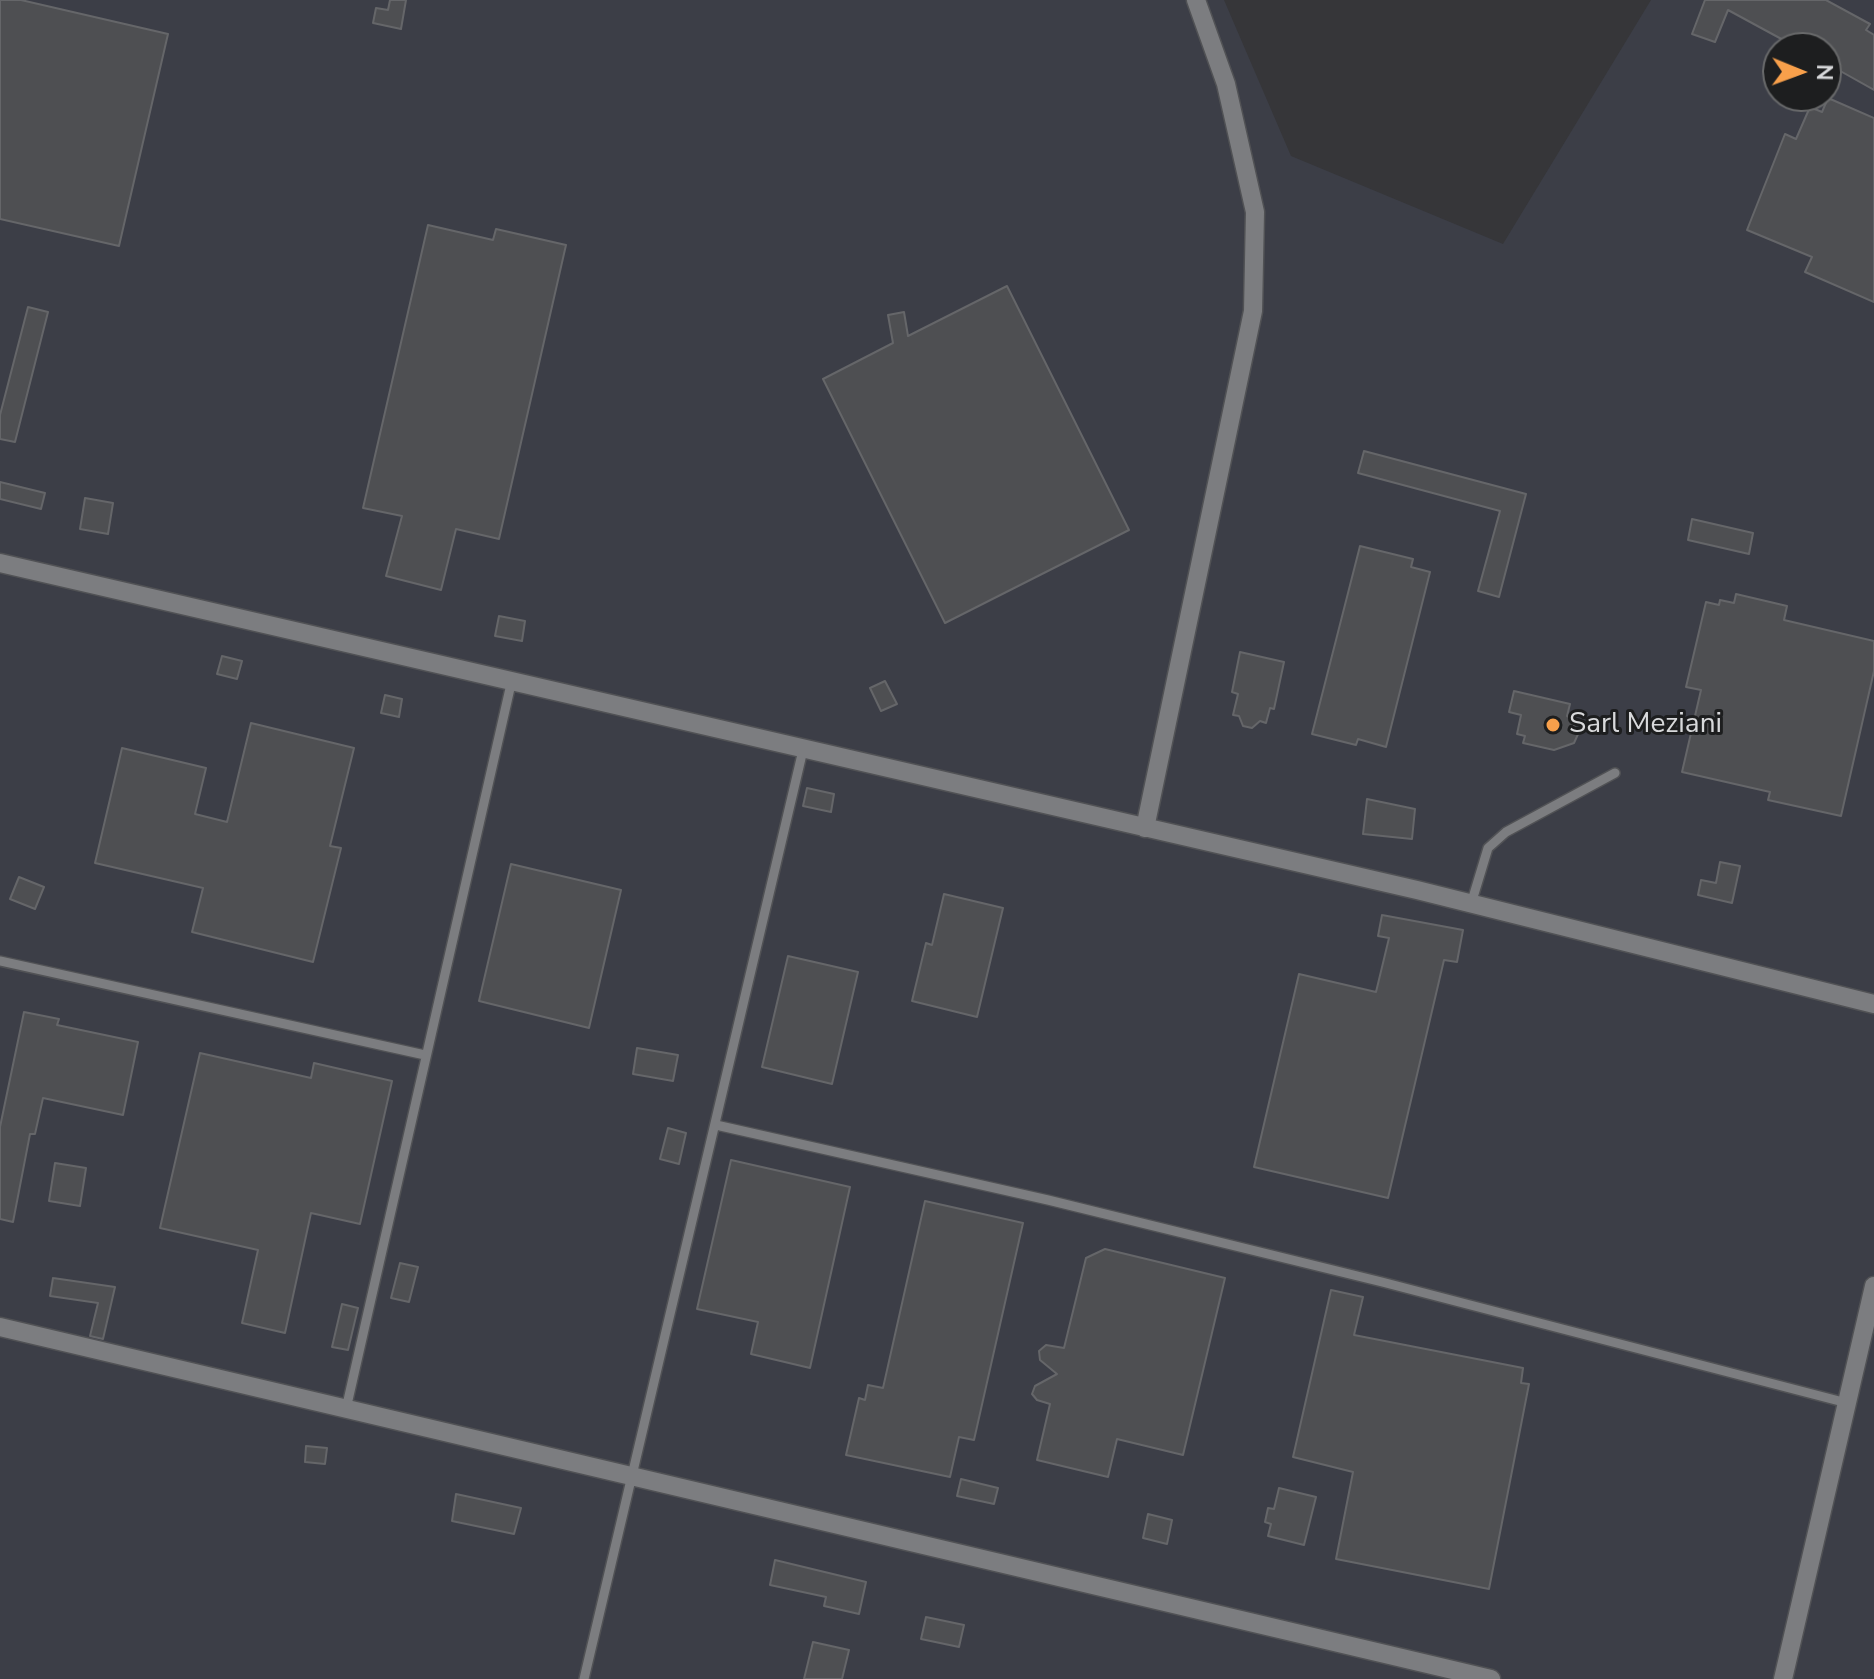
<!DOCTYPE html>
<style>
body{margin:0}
#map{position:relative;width:1874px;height:1679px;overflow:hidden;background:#363639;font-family:"Nunito Sans",sans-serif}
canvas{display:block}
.north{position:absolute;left:1762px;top:32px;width:80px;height:80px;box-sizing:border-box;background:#1d1e1f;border:2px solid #68696a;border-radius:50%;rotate:91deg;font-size:22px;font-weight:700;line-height:32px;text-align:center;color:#d8d9db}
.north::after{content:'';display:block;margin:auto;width:28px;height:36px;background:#f8a04b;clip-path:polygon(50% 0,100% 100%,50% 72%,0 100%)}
</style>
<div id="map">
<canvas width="1874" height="1679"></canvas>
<div class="north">N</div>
</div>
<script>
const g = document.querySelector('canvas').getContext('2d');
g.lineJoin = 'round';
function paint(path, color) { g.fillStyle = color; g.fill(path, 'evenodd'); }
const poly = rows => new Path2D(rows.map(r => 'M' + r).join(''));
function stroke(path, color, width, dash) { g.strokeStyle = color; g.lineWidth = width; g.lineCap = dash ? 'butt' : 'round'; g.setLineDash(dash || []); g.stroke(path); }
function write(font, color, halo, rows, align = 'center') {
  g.font = font + ' "Nunito Sans",sans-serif'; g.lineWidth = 6; g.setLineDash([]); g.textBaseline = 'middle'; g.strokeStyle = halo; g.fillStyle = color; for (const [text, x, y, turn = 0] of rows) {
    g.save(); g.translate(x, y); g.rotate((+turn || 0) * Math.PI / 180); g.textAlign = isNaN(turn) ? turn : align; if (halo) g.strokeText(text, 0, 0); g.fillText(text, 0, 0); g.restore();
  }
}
const built = poly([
 [0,0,1224,0,1291,156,1503,244,1651,0,1874,0,1874,1679,0,1679],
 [1778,48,1826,48,1826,96,1778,96]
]);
const building = poly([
 [0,0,21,0,168,34,119,246,0,219,0,0],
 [390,0,406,0,401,29,373,23,376,8,388,10,390,0],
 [1705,0,1826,0,1870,24,1866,30,1874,35,1874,90,1826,63,1826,48,1798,48,1728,10,1715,42,1692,34,1705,0],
 [1828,98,1874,118,1874,302,1805,272,1812,257,1747,230,1785,134,1796,139,1810,107,1822,112,1828,98],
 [428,225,493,240,496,229,566,245,499,539,456,529,441,590,386,576,402,516,363,508,428,225],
 [1007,286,1129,530,945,623,823,379,893,343,888,315,904,312,908,336,1007,286],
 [28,307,48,312,15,442,0,439,0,415,28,307],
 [1364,451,1526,494,1499,597,1478,591,1500,511,1358,473,1364,451],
 [0,482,45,493,41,509,0,499,0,482],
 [85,498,113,503,108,534,80,529,85,498],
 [1692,519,1753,533,1749,554,1688,540,1692,519],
 [1360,546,1413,559,1411,567,1430,572,1386,747,1358,739,1356,745,1312,734,1360,546],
 [1736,594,1787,606,1784,620,1874,641,1874,671,1841,816,1768,800,1770,792,1682,772,1701,690,1686,687,1706,602,1719,605,1720,600,1734,603,1736,594],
 [499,616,525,621,522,641,495,636,499,616],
 [1240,652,1284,662,1274,709,1270,708,1266,723,1260,721,1252,728,1243,726,1239,716,1233,715,1238,694,1232,692,1240,652],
 [222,656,242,661,237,679,217,674,222,656],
 [885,681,897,704,881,711,870,688,885,681],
 [1514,691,1570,704,1567,716,1579,732,1574,743,1554,750,1523,743,1525,736,1517,734,1521,715,1509,712,1514,691],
 [385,695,402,699,399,717,381,713,385,695],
 [251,723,354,748,330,846,341,848,313,962,192,932,203,888,95,863,122,748,206,768,195,814,227,822,251,723],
 [807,788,834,794,831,812,803,806,807,788],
 [1367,799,1415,809,1412,839,1363,834,1367,799],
 [1720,862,1740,866,1732,903,1698,895,1701,880,1716,883,1720,862],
 [511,864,621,890,589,1028,479,1001,511,864],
 [19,877,44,887,35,909,10,899,19,877],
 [944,894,1003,908,977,1017,912,1001,926,943,932,945,944,894],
 [1382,915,1463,930,1457,962,1444,960,1388,1198,1254,1167,1299,974,1376,992,1389,938,1378,936,1382,915],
 [788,956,858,972,832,1084,762,1067,788,956],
 [24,1012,59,1019,57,1025,138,1042,123,1115,43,1098,35,1134,30,1134,13,1222,0,1219,0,1127,24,1012],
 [637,1048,678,1055,673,1081,633,1074,637,1048],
 [200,1053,311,1078,314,1063,392,1081,360,1224,311,1213,285,1333,242,1323,258,1250,160,1228,200,1053],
 [668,1128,686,1133,679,1164,660,1159,668,1128],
 [731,1160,850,1187,810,1368,751,1354,758,1322,697,1309,731,1160],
 [55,1163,86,1168,80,1206,49,1201,55,1163],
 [925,1201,1023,1223,974,1440,959,1437,950,1477,846,1455,859,1398,865,1400,868,1385,883,1388,925,1201],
 [1105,1249,1225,1278,1183,1455,1117,1439,1108,1477,1037,1460,1050,1404,1037,1400,1032,1394,1035,1386,1057,1374,1040,1360,1039,1351,1046,1345,1064,1348,1086,1258,1105,1249],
 [400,1263,418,1267,409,1302,391,1298,400,1263],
 [53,1278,115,1287,103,1339,90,1336,98,1303,50,1296,53,1278],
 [1331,1290,1363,1297,1354,1335,1523,1368,1521,1383,1529,1384,1489,1589,1336,1559,1353,1472,1293,1457,1331,1290],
 [342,1304,358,1308,348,1350,332,1347,342,1304],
 [306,1446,327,1448,325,1464,305,1462,306,1446],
 [961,1479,998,1488,994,1504,957,1496,961,1479],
 [1279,1488,1316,1497,1304,1545,1268,1536,1271,1524,1265,1522,1268,1508,1274,1509,1279,1488],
 [456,1494,521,1508,514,1534,452,1521,456,1494],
 [1148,1514,1172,1520,1167,1544,1143,1538,1148,1514],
 [775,1560,866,1582,859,1614,824,1606,826,1597,770,1585,775,1560],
 [926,1617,964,1625,959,1647,921,1639,926,1617],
 [813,1642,849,1650,842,1679,804,1679,813,1642]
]);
const lane = poly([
 [1471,904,1488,848,1506,832,1615,773],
 [0,961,425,1055],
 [716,1125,1048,1200,1382,1282,1847,1403],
 [346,1409,511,684],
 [584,1679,803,750]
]);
const street = poly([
 [0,563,1417,890,1874,1004],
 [1145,828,1253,311,1255,212,1226,84,1196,0],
 [0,1327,1491,1679],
 [1783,1679,1874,1286]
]);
const markers = [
 [1553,725,8,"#f8a04b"]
];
const poiNames = [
 ["Sarl Meziani",1569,725]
];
paint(built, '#3c3e47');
paint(building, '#4e4f52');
stroke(building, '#656669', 2);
stroke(lane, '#515255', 12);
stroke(street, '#515255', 21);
stroke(lane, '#7c7d80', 9);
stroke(street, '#7c7d80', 18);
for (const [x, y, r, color] of markers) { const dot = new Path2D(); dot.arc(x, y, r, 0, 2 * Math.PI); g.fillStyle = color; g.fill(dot); stroke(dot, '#1d1e1f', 3); }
write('28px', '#d8d9db', '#1d1e1f', poiNames, 'left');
</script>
